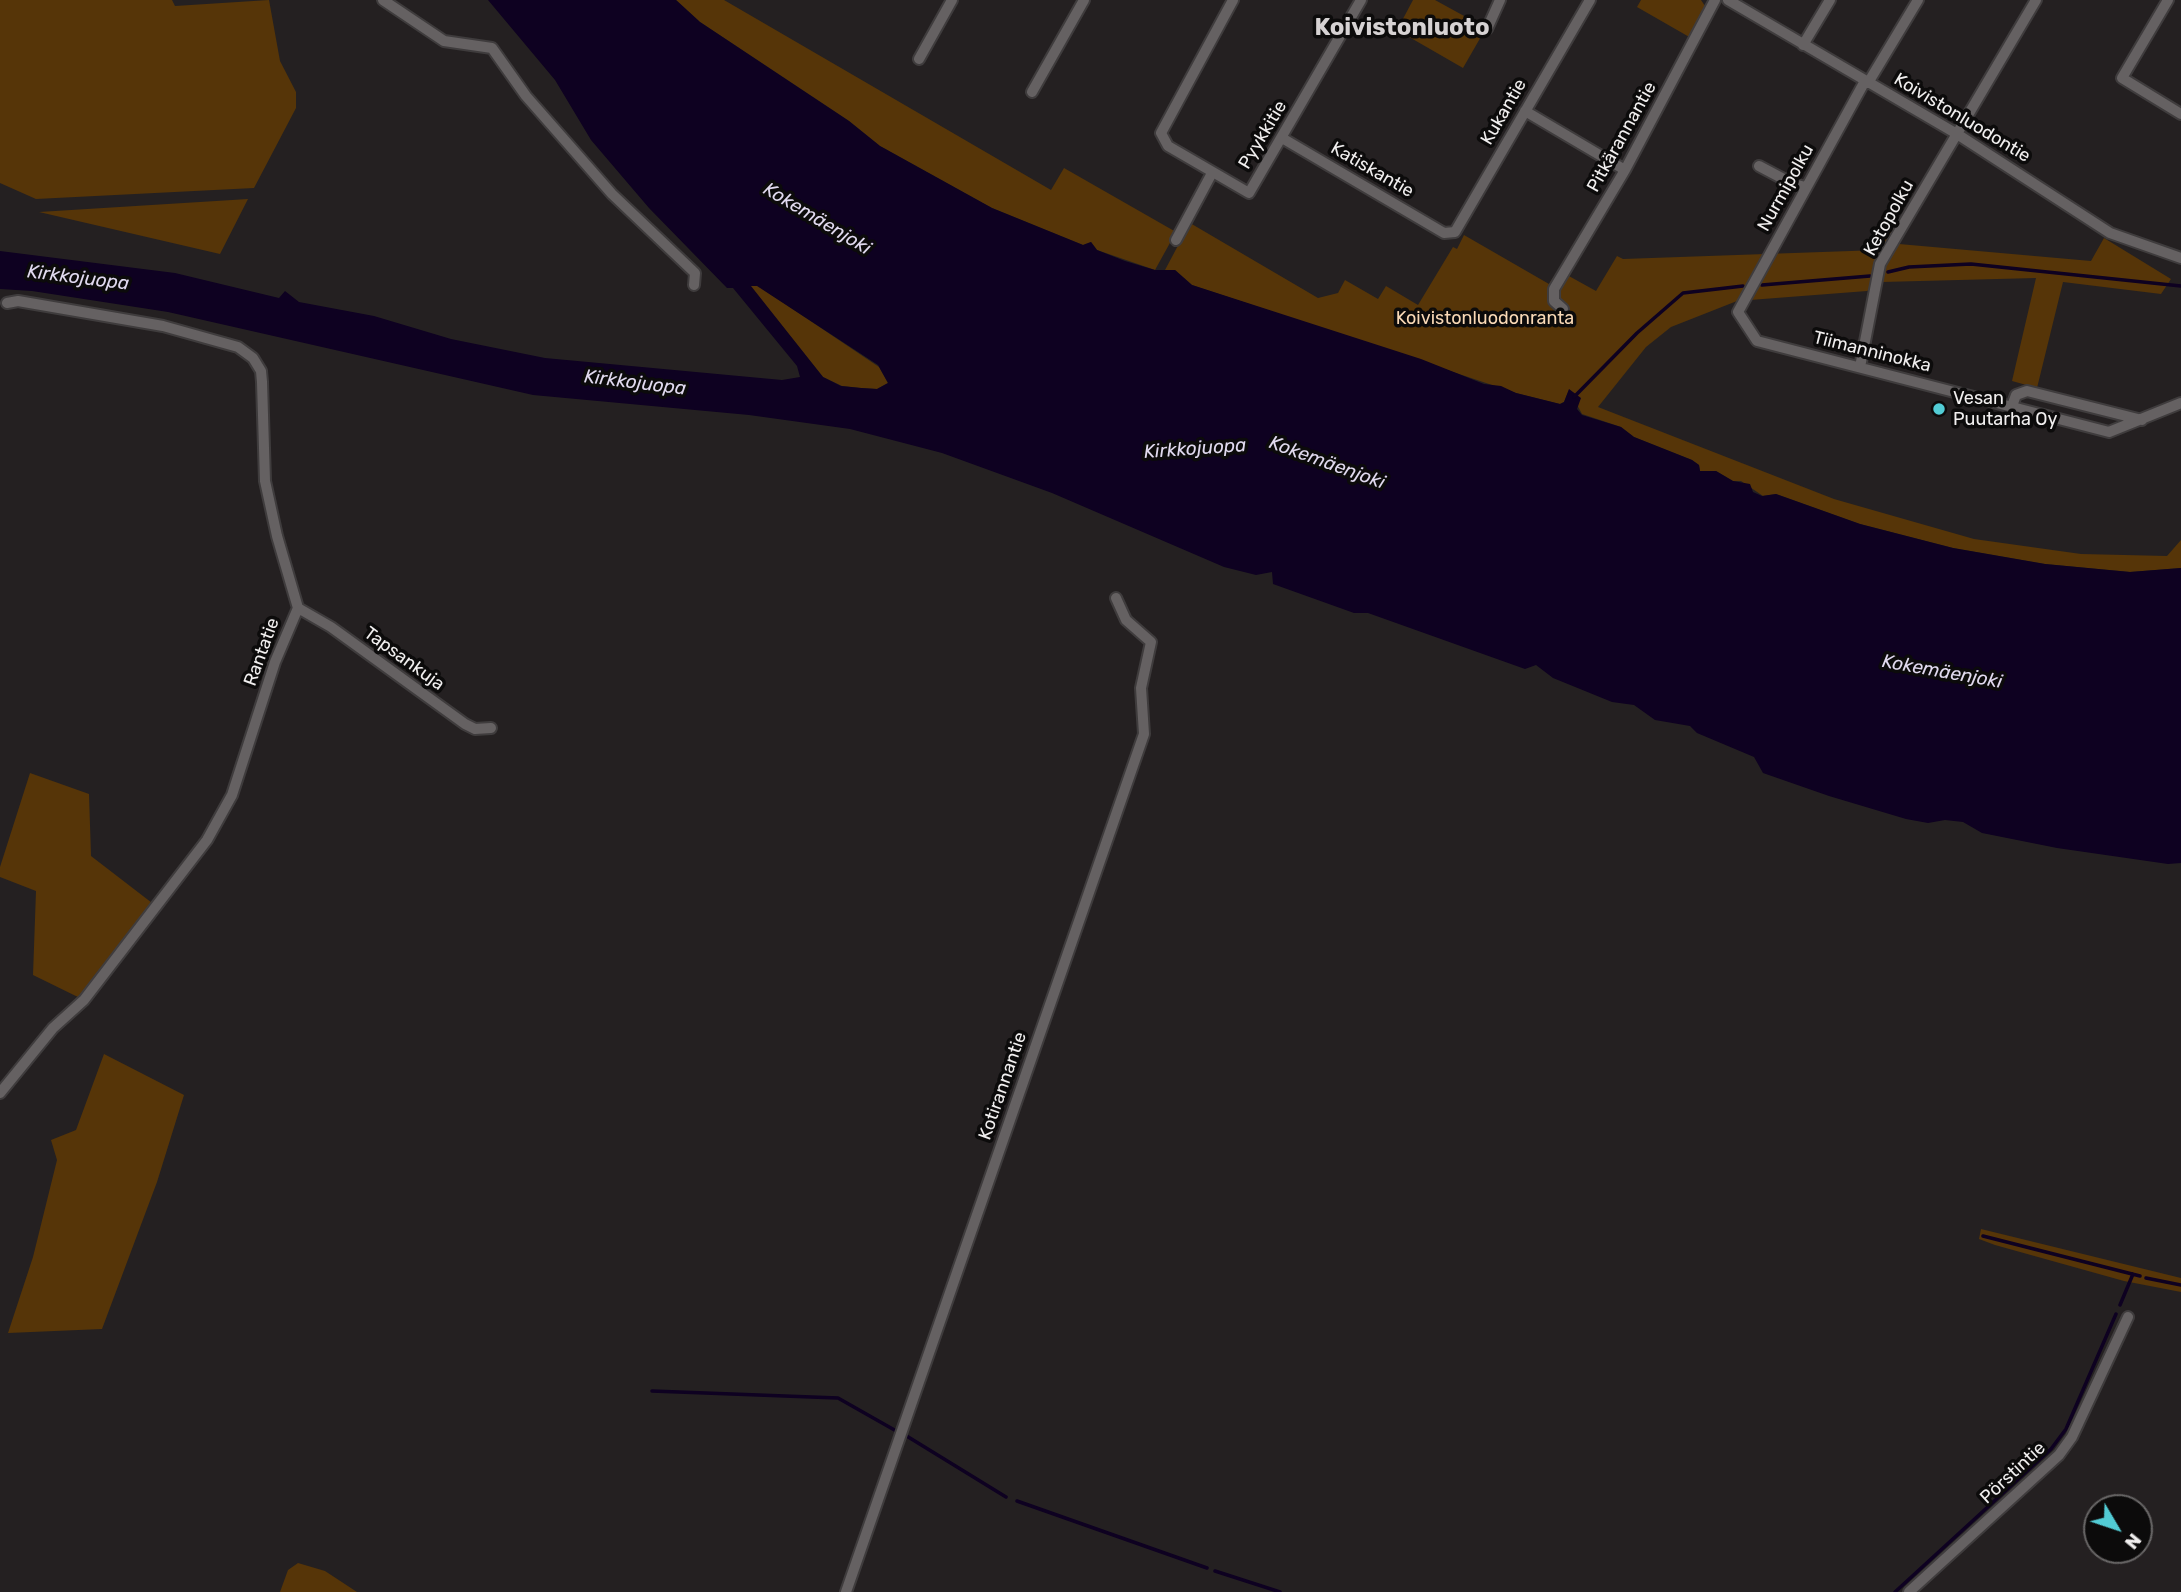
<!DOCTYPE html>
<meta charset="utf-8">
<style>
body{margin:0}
#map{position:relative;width:2181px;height:1592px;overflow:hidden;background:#242021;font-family:Rubik,sans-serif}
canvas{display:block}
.north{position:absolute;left:2083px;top:1494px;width:70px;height:70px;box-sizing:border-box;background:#0c0b0b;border:2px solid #686666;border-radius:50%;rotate:129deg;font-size:19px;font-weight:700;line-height:28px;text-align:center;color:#f1efef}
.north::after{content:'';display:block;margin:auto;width:24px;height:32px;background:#52ccd5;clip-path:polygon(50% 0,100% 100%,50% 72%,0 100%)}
</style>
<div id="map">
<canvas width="2181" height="1592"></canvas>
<div class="north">N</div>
</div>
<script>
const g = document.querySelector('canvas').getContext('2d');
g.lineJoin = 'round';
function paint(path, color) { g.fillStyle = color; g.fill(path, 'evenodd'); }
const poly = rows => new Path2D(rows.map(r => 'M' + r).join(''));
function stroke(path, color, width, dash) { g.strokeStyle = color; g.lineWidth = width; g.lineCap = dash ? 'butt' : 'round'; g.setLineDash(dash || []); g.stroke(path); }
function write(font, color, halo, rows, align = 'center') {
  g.font = font + ' Rubik,sans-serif'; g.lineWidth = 7; g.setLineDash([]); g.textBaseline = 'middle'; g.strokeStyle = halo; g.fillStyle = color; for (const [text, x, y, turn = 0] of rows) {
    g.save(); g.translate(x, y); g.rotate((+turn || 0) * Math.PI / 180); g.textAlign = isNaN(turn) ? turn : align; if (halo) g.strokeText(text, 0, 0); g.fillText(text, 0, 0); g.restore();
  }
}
const green = poly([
 [0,0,172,0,175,6,269,0,280,61,296,92,296,108,254,188,36,199,0,183],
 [676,0,724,0,1051,190,1064,168,1176,232,1155,270,1097,250,1091,242,1083,245,992,208,880,146,849,121,700,22],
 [1413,0,1435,0,1486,28,1463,68,1397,30],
 [1641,0,1701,0,1705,6,1705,16,1691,38,1637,7],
 [248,199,220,254,39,212],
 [1190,223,1318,298,1338,293,1345,280,1378,299,1386,286,1418,305,1453,247,1457,249,1464,235,1549,284,1558,270,1596,291,1617,256,1623,259,1879,250,1892,227,1903,234,1899,244,2091,261,2104,238,2171,279,2161,294,2063,282,2037,388,2012,381,2036,278,1882,282,1867,291,1737,301,1671,327,1646,347,1598,407,1834,499,1974,539,2081,554,2167,556,2181,540,2181,568,2130,572,2045,564,1953,548,1860,524,1776,494,1763,496,1741,481,1733,481,1716,471,1700,471,1699,465,1692,460,1634,437,1621,427,1582,414,1569,390,1564,402,1560,404,1516,393,1192,285,1175,270,1165,270],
 [757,285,879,367,888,383,877,389,861,388,842,386,823,377,750,286],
 [30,773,89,794,91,856,156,906,84,1000,33,975,36,891,0,877,0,867],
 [104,1054,184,1095,157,1182,102,1329,8,1333,33,1257,57,1160,51,1140,76,1130],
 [1981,1229,2181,1278,2181,1292,2124,1281,1995,1245,1979,1239],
 [298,1563,325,1571,357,1592,280,1592,288,1570]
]);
const water = poly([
 [488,0,676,0,700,22,849,121,880,146,992,208,1083,245,1091,242,1097,250,1125,261,1155,270,1175,270,1192,285,1421,359,1484,384,1501,386,1516,393,1560,404,1564,402,1569,389,1581,398,1577,409,1582,415,1621,427,1634,437,1692,460,1699,465,1700,471,1716,471,1733,481,1750,484,1753,492,1762,496,1776,494,1860,524,1953,548,2045,564,2130,572,2181,568,2181,863,2168,864,2057,848,1982,833,1963,822,1945,820,1928,823,1906,819,1829,796,1763,773,1754,757,1697,733,1690,726,1655,720,1634,705,1612,702,1553,678,1536,665,1525,669,1368,613,1354,613,1273,584,1272,572,1256,575,1224,567,1052,493,942,453,850,429,749,415,533,395,168,312,32,291,0,289,0,251,175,273,279,298,285,291,299,302,374,316,451,339,545,358,782,380,800,377,797,366,733,288,727,288,649,208,591,140,555,80],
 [751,286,757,286,878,365,888,383,877,389,861,388,841,386,823,377]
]);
const stream = poly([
 [1888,272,1909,267,1971,264,2181,286],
 [1762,285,1870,276],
 [1574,397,1637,333,1683,293,1743,286],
 [1983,1236,2140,1276],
 [2146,1278,2181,1285],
 [2120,1305,2133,1274],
 [652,1391,838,1398,898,1432],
 [905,1435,1006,1497],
 [1017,1501,1207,1568],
 [1215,1571,1280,1592],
 [1895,1592,2051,1449,2066,1429,2116,1314]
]);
const minor = poly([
 [383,0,444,41,492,48,526,96,612,194,695,273,694,285],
 [1233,0,1161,133,1168,146,1249,193,1361,0],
 [1728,0,1957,134,2110,233,2181,258],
 [2168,0,2122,78,2181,114],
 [1487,29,1500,0],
 [1803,45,1830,0],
 [919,59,952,0],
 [1865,81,1738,312,1757,341,2109,432,2181,403],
 [1868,83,1918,0],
 [1032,92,1084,0],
 [1525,111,1625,170],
 [1282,138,1444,233,1455,232,1590,0],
 [1759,166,1793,184,1806,187],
 [1176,240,1212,173],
 [1563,309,1554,301,1554,289,1625,170,1715,0],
 [1860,367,1880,264,2036,0],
 [2012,406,2016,395,2027,391,2142,420],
 [298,608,331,627,465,724,475,729,491,728],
 [0,1093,53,1028,84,1000,207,840,232,795,275,662,298,608,277,536,265,481,262,382,261,371,253,358,238,347,163,326,18,301,7,303],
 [846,1592,1144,734,1141,688,1151,642,1126,620,1116,598],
 [1909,1592,2059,1455,2072,1437,2128,1317]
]);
const markers = [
 [1939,409,7,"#52ccd5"]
];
const streetNames = [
 ["Kukantie",1504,112,-60],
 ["Koivistonluodontie",1962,118,31],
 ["Pyykkitie",1263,135,-59],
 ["Pitkärannantie",1622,137,-61],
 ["Katiskantie",1372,170,30],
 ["Nurmipolku",1786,188,-61],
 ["Ketopolku",1889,218,-61],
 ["Tiimanninokka",1872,352,14],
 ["Rantatie",262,652,-70],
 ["Tapsankuja",404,659,36],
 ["Kotirannantie",1003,1086,-71],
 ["Pörstintie",2013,1473,-43]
];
const parkNames = [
 ["Koivistonluodonranta",1485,319]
];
const poiNames = [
 ["Vesan",1953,399],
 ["Puutarha Oy",1953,420]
];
const waterNames = [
 ["Kokemäenjoki",817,219,31],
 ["Kirkkojuopa",78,278,7],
 ["Kirkkojuopa",635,383,7],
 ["Kirkkojuopa",1195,449,-4],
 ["Kokemäenjoki",1327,463,20],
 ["Kokemäenjoki",1942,672,10]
];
const districtNames = [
 ["Koivistonluoto",1402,28]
];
paint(green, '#563508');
paint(water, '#0e0121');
stroke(stream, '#0e0121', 3.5);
stroke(minor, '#3f3c3d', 14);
stroke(minor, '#656162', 10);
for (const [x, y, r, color] of markers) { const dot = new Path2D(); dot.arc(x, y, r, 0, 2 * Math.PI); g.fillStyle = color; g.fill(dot); stroke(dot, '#0c0b0b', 2.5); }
write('18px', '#f1efef', '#0c0b0b', streetNames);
write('18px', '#f9d9b6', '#0c0b0b', parkNames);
write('18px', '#f1efef', '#0c0b0b', poiNames, 'left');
write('italic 19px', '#e1daef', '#0c0b0b', waterNames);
write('bold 24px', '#d6d2d3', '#0c0b0b', districtNames);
</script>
